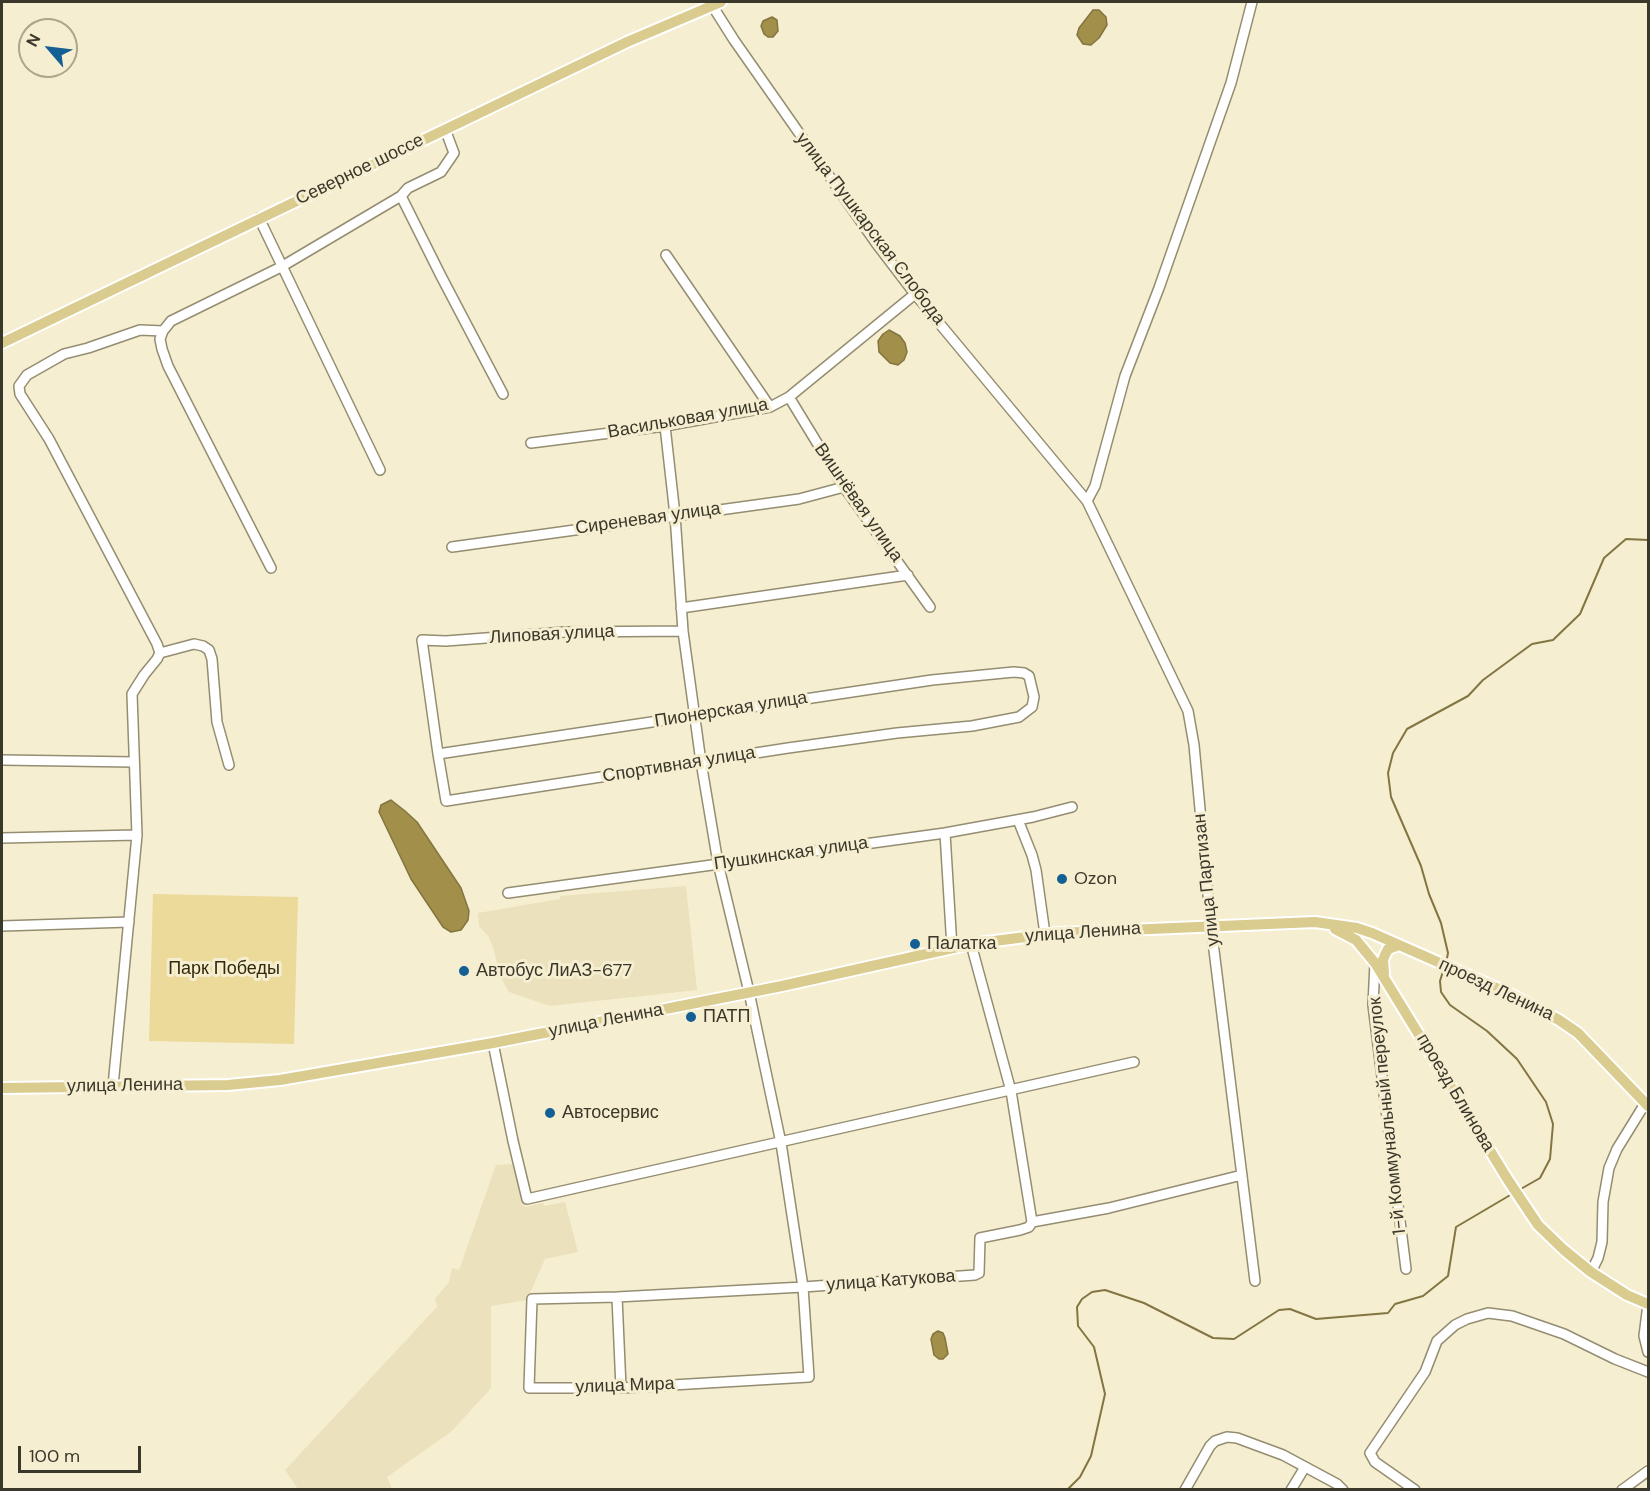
<!DOCTYPE html>
<meta charset="utf-8">
<style>
body{margin:0}
#map{position:relative;width:1650px;height:1491px;overflow:hidden;background:#f6eed0;font-family:"DM Sans",sans-serif}
canvas{display:block}
.frame{position:absolute;inset:0;border:3px solid #3a372b;pointer-events:none}
.north{position:absolute;left:18px;top:18px;width:60px;height:60px;box-sizing:border-box;background:#f6eed0;border:2px solid #aba58e;border-radius:50%;rotate:298deg;font-size:16px;font-weight:700;line-height:24px;text-align:center;color:#3a372b}
.north::after{content:'';display:block;margin:auto;width:21px;height:27px;background:#145f93;clip-path:polygon(50% 0,100% 100%,50% 72%,0 100%)}
.scale{position:absolute;left:18px;top:1446px;width:123px;height:27px;box-sizing:border-box;border:3px solid #3a372b;border-top:0;padding-left:8px;font-size:18px;line-height:21px;white-space:nowrap;color:#3a372b;-webkit-text-stroke:4px #f6eed0;paint-order:stroke}
</style>
<div id="map">
<canvas width="1650" height="1491"></canvas>
<div class="frame"></div>
<div class="north">N</div>
<div class="scale">100 m</div>
</div>
<script>
const g = document.querySelector('canvas').getContext('2d');
g.lineJoin = 'round';
function paint(path, color) { g.fillStyle = color; g.fill(path, 'evenodd'); }
const poly = rows => new Path2D(rows.map(r => 'M' + r).join(''));
function stroke(path, color, width, dash) { g.strokeStyle = color; g.lineWidth = width; g.lineCap = dash ? 'butt' : 'round'; g.setLineDash(dash || []); g.stroke(path); }
function write(font, color, halo, rows, align = 'center') {
  g.font = font + ' "DM Sans",sans-serif'; g.lineWidth = 6; g.setLineDash([]); g.textBaseline = 'middle'; g.strokeStyle = halo; g.fillStyle = color; for (const [text, x, y, turn = 0] of rows) {
    g.save(); g.translate(x, y); g.rotate((+turn || 0) * Math.PI / 180); g.textAlign = isNaN(turn) ? turn : align; if (halo) g.strokeText(text, 0, 0); g.fillText(text, 0, 0); g.restore();
  }
}
const built = poly([
 [686,886,697,990,550,1006,509,992,500,976,493,947,488,936,479,926,478,913,560,899,560,896],
 [513,1164,525,1207,543,1203,544,1206,565,1202,578,1252,545,1259,527,1300,491,1306,491,1388,452,1431,387,1477,392,1489,298,1489,285,1470,437,1307,435,1299,449,1282,452,1268,459,1270,496,1165]
]);
const green = poly([
 [153,894,298,897,294,1044,149,1041]
]);
const water = poly([
 [1093,10,1099,10,1106,17,1107,25,1099,38,1091,45,1083,44,1077,35,1079,28,1093,10],
 [772,17,777,20,778,31,773,37,768,37,764,34,761,26,763,21,772,17],
 [889,330,900,336,905,343,907,352,904,360,898,365,890,363,879,352,878,341,883,334,889,330],
 [391,800,405,811,417,822,461,888,469,911,468,920,461,930,451,932,443,927,411,879,379,812,381,805,391,800],
 [938,1331,943,1333,945,1338,948,1354,943,1359,939,1359,934,1355,931,1339,933,1334,938,1331]
]);
const stream = poly([
 [1446,963,1448,953,1441,923,1429,894,1421,866,1391,797,1388,773,1393,753,1407,729,1468,696,1483,680,1532,644,1553,640,1580,614,1604,558,1626,539,1648,540],
 [1444,968,1440,981,1441,992,1450,1005,1487,1031,1517,1059,1546,1102,1553,1124,1550,1159,1540,1178,1519,1190],
 [1067,1490,1080,1477,1091,1456,1105,1394,1094,1347,1078,1326,1077,1307,1082,1299,1092,1292,1105,1290,1144,1303,1213,1338,1234,1339,1279,1310,1290,1309,1316,1319,1388,1313,1395,1304,1423,1296,1448,1276,1456,1227,1512,1194]
]);
const minor = poly([
 [710,2,734,40,876,243,915,294,1087,501,1188,711,1194,745,1211,926,1255,1281],
 [401,196,441,276,503,394],
 [259,218,380,470],
 [666,255,770,407],
 [789,397,844,487,930,607],
 [665,426,675,515,683,631,701,762,718,863,749,992,781,1143,803,1287,809,1377,621,1388,529,1388,532,1299,617,1297,803,1287,975,1275,979,1273,980,1238,1020,1230,1029,1227,1032,1222,1109,1208,1242,1175],
 [531,443,665,426,770,407,789,397,915,294],
 [1087,501,1095,486,1125,376,1159,288,1231,83,1252,2],
 [452,547,799,499,844,487],
 [271,568,168,366,162,349,160,339,163,331,171,321,281,267,401,196,408,188,441,172,454,153,445,129],
 [681,608,908,575],
 [160,653,194,644,203,646,209,650,212,659,217,722,229,765],
 [438,754,932,680,1014,672,1024,673,1029,676,1034,697,1032,707,1019,717,972,726,897,733,788,748,446,801,438,754,422,640,446,641,565,632,683,631],
 [2,760,134,762],
 [1018,820,1032,855,1036,870,1045,934],
 [945,833,952,948],
 [2,838,137,835],
 [508,893,945,833,1033,817,1072,807],
 [2,926,129,922],
 [971,944,1011,1091,1032,1222],
 [1375,963,1373,1005,1406,1269],
 [493,1043,513,1141,527,1199,1134,1062],
 [113,1086,137,835,132,694,144,675,157,659,160,653,157,644,49,439,20,394,19,386,27,375,64,354,88,348,140,330,163,331],
 [1591,1272,1598,1258,1602,1242,1603,1202,1609,1168,1617,1149,1646,1102],
 [617,1297,621,1388],
 [1648,1304,1644,1336,1648,1352],
 [1185,1490,1210,1446,1215,1441,1227,1437,1237,1438,1283,1455,1337,1484,1343,1490],
 [1291,1490,1305,1467],
 [1415,1490,1375,1462,1370,1453,1425,1372,1437,1341,1455,1325,1467,1319,1488,1313,1512,1316,1564,1334,1615,1359,1648,1372],
 [1622,1490,1648,1471]
]);
const major = poly([
 [2,343,627,42,721,2],
 [1335,929,1356,940,1375,963,1508,1180,1538,1225,1564,1250,1591,1272,1627,1295,1648,1304],
 [1384,974,1383,960,1385,955,1388,949,1399,945],
 [2,1088,228,1085,280,1080,493,1043,782,986,971,944,1057,933,1315,922,1357,928,1372,933,1508,993,1559,1020,1578,1033,1648,1106]
]);
const markers = [
 [1062,879,6,"#145f93"],
 [915,944,6,"#145f93"],
 [464,971,6,"#145f93"],
 [691,1017,6,"#145f93"],
 [550,1113,6,"#145f93"]
];
const streetNames = [
 ["Северное шоссе",360,170,-26],
 ["улица Пушкарская Слобода",870,229,53],
 ["Васильковая улица",688,419,-10],
 ["Вишнёвая улица",858,503,55],
 ["Сиреневая улица",648,519,-8],
 ["Липовая улица",552,635,-3],
 ["Пионерская улица",731,710,-9],
 ["Спортивная улица",679,765,-9],
 ["Пушкинская улица",791,854,-8],
 ["улица Партизан",1207,880,-96],
 ["улица Ленина",1083,933,-4],
 ["проезд Ленина",1496,990,25],
 ["улица Ленина",606,1021,-11],
 ["улица Ленина",125,1086,-1],
 ["проезд Блинова",1455,1093,59],
 ["1-й Коммунальный переулок",1388,1116,-96],
 ["улица Катукова",891,1281,-4],
 ["улица Мира",625,1386,-2]
];
const poiNames = [
 ["Ozon",1074,879],
 ["Палатка",927,944],
 ["Автобус ЛиАЗ-677",476,971],
 ["ПАТП",703,1017],
 ["Автосервис",562,1113]
];
const parkNames = [
 ["Парк Победы",224,969]
];
paint(built, '#ebe1bc');
paint(green, '#ebda99');
paint(water, '#a18f4a');
stroke(water, '#827541', 1.5);
stroke(stream, '#827541', 2);
stroke(minor, '#948d71', 12);
stroke(major, '#fff', 14);
stroke(minor, '#fff', 9);
stroke(major, '#dacb8f', 10);
for (const [x, y, r, color] of markers) { const dot = new Path2D(); dot.arc(x, y, r, 0, 2 * Math.PI); g.fillStyle = color; g.fill(dot); stroke(dot, '#f6eed0', 2); }
write('18px', '#3a372b', '#f6eed0', streetNames);
write('18px', '#3a372b', '#f6eed0', poiNames, 'left');
write('18px', '#322909', '#f6eed0', parkNames);
</script>
